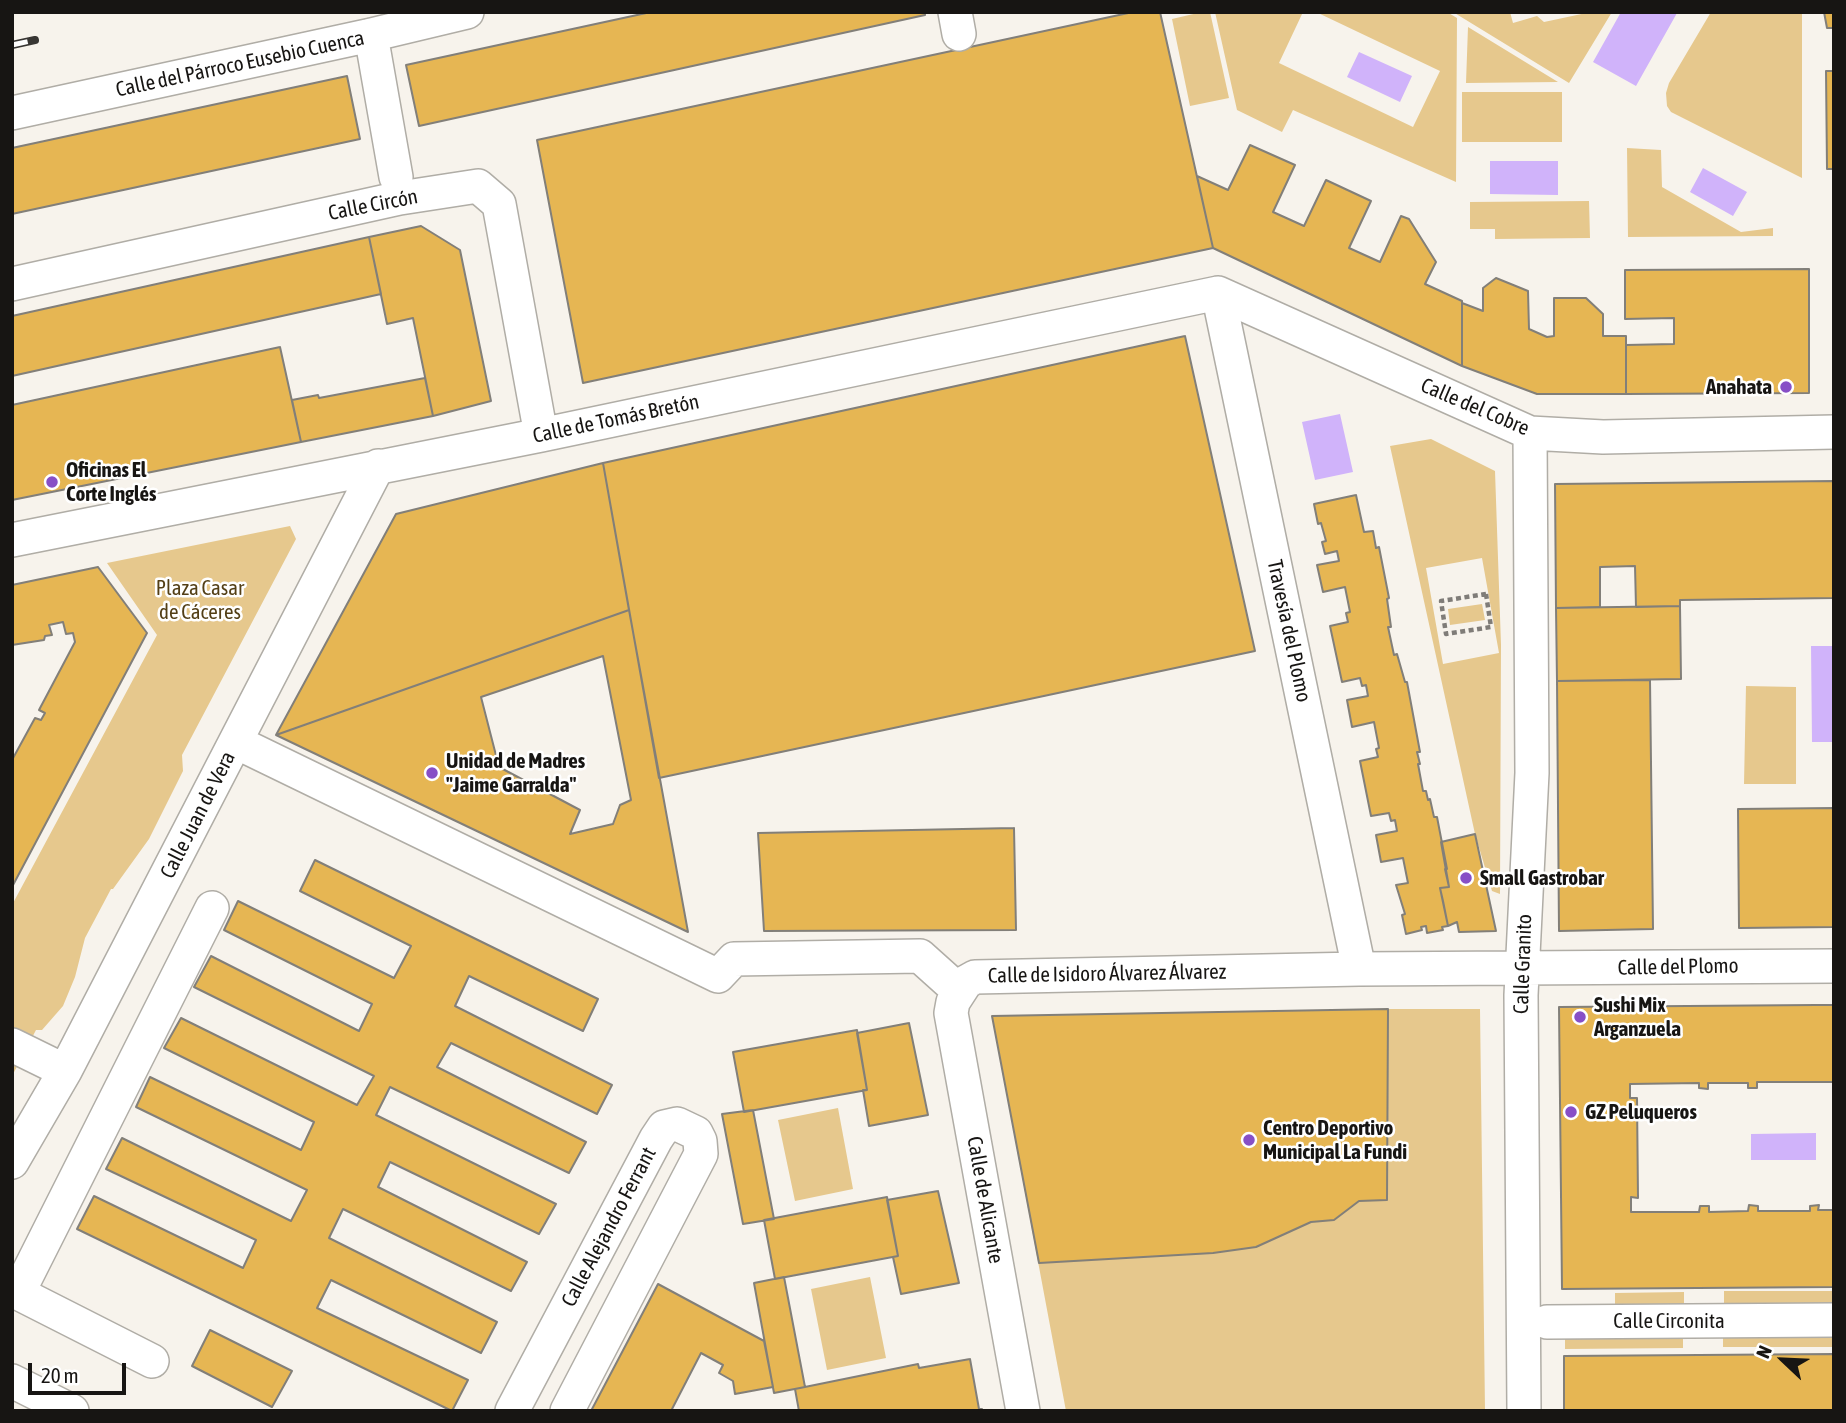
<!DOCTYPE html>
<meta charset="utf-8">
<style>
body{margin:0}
#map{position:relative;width:1846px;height:1423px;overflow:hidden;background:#f7f3ec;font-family:"Asap Condensed",sans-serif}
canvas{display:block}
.frame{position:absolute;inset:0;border:14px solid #171513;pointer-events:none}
.north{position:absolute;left:1748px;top:1325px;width:70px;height:70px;-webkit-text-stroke:5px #fff;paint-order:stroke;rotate:293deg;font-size:19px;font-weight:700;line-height:28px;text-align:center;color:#171513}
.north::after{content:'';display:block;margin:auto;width:24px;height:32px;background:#171513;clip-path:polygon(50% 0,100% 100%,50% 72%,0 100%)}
.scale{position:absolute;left:28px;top:1363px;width:98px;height:32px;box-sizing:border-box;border:4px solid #171513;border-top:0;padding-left:9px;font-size:21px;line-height:24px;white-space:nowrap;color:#171513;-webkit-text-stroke:5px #fff;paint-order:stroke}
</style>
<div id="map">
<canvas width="1846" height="1423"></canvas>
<div class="frame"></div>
<div class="north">N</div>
<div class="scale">20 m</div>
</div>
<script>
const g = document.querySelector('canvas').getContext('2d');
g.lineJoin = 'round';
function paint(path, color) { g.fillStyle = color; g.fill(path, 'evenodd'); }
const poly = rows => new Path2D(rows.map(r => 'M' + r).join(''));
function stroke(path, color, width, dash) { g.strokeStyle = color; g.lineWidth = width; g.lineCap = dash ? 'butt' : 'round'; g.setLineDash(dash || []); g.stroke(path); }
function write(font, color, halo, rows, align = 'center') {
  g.font = font + ' "Asap Condensed",sans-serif'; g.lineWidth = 5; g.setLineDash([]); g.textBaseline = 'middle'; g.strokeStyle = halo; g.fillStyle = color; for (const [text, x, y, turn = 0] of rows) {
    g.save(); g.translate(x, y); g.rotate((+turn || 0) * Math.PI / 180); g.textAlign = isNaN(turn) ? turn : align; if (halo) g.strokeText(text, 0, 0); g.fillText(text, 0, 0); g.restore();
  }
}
const green = poly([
 [1202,12,1210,12,1229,98,1190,106,1172,19],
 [1215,12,1303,12,1279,63,1413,127,1440,71,1316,12,1447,12,1457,18,1456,182,1293,110,1282,132,1237,110],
 [1453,12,1510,12,1513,23,1537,16,1544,22,1591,12,1612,12,1569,83],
 [1711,12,1802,12,1802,178,1671,112,1667,106,1666,93,1669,83],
 [1468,27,1558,82,1466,83],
 [1462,92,1562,92,1562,142,1462,142],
 [1627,148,1661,150,1662,187,1741,232,1773,228,1773,236,1628,237],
 [1589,201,1590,238,1495,239,1495,229,1470,229,1470,202],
 [1431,439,1495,471,1501,645,1500,894,1492,891,1475,834,1390,446],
 [1482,558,1499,653,1443,664,1426,568],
 [290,526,296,539,182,755,183,771,149,839,113,889,111,889,85,938,75,977,63,1006,42,1030,36,1030,12,1076,12,905,157,635,107,563],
 [1482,604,1485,620,1450,625,1448,609],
 [1746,686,1796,687,1796,784,1744,784],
 [1388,1009,1480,1009,1485,1411,1066,1411,992,1016],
 [838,1108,853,1189,795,1201,778,1120],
 [870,1277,886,1358,827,1370,811,1289],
 [1724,1291,1834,1291,1834,1303,1724,1304],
 [1684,1292,1684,1304,1615,1305,1615,1293],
 [1834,1328,1834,1347,1723,1347,1723,1329],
 [1565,1329,1683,1329,1683,1348,1565,1349]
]);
const water = poly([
 [1621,12,1677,13,1636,86,1593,62],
 [1359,52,1412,76,1400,102,1347,77],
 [1490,161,1558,161,1558,195,1490,194],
 [1703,168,1747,192,1733,216,1690,192],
 [1340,414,1353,472,1315,480,1302,422],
 [1811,646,1834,646,1834,742,1812,742],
 [1816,1133,1816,1160,1751,1160,1751,1134]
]);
const building = poly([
 [651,12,925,12,925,15,419,126,406,65,651,12],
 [1133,12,1160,12,1213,248,583,383,537,140,1133,12],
 [1824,12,1834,12,1834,28,1827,28,1824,12],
 [1826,71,1834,71,1834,169,1827,169,1826,71],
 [347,76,360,139,12,214,12,148,347,76],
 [1250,145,1295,165,1273,212,1304,226,1326,180,1371,201,1349,248,1380,262,1401,216,1409,219,1436,262,1425,284,1462,301,1462,366,1213,248,1197,176,1228,190,1250,145],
 [421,226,460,250,491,401,433,416,413,318,387,324,369,237,421,226],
 [369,237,381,294,12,376,12,316,369,237],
 [1809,269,1809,393,1626,394,1626,345,1674,344,1674,318,1625,319,1625,270,1809,269],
 [1496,278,1528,291,1529,329,1547,337,1554,336,1554,298,1586,298,1603,314,1603,336,1626,336,1626,394,1537,394,1462,366,1462,303,1483,311,1483,288,1496,278],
 [1185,336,1255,651,659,778,603,463,1185,336],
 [280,347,301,442,12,500,12,405,280,347],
 [425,378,433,416,301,442,292,400,318,395,319,398,425,378],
 [603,463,629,610,276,735,396,514,603,463],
 [1834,481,1834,598,1680,600,1680,606,1636,607,1635,566,1600,567,1600,607,1556,608,1555,484,1834,481],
 [1356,495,1364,532,1373,531,1376,548,1379,547,1389,598,1387,599,1391,627,1388,627,1394,655,1397,654,1405,682,1407,682,1420,752,1417,752,1420,764,1418,764,1423,791,1426,791,1428,800,1430,799,1434,817,1437,817,1447,869,1445,869,1449,887,1440,888,1448,926,1442,927,1443,930,1427,933,1426,926,1421,927,1422,930,1406,934,1402,915,1405,914,1396,885,1408,883,1403,858,1381,862,1376,835,1397,831,1395,820,1391,821,1389,813,1371,816,1360,761,1378,757,1376,749,1379,748,1374,722,1352,727,1347,700,1368,696,1366,685,1362,686,1360,678,1342,682,1330,626,1348,622,1346,613,1350,612,1345,587,1323,592,1317,565,1339,561,1337,551,1325,554,1322,542,1326,541,1321,523,1318,524,1314,504,1356,495],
 [98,567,147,633,12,887,12,760,35,718,41,720,45,713,39,710,75,642,73,633,66,634,63,622,49,625,52,635,45,636,44,640,12,645,12,585,98,567],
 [1680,606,1681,679,1557,681,1556,608,1680,606],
 [629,610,688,932,276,735,629,610],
 [603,656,631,800,620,805,613,824,570,834,580,810,499,767,481,697,603,656],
 [1650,680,1653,929,1559,931,1557,681,1650,680],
 [1834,808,1834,927,1739,928,1738,809,1834,808],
 [1014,828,1016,930,764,931,758,833,1014,828],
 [1475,834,1496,931,1459,932,1457,922,1448,926,1443,901,1440,888,1449,887,1441,842,1475,834],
 [315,860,598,999,583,1031,469,976,455,1006,612,1085,597,1114,451,1043,437,1067,586,1142,569,1173,390,1087,376,1115,556,1204,539,1234,390,1162,378,1187,527,1262,511,1291,343,1209,329,1238,497,1322,481,1353,331,1280,317,1308,468,1380,452,1411,77,1229,94,1196,243,1268,256,1240,106,1169,122,1138,291,1221,307,1190,136,1107,150,1077,301,1150,314,1122,164,1048,181,1018,357,1105,374,1076,194,987,211,956,359,1031,372,1004,224,930,238,901,394,978,411,946,300,891,315,860],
 [1816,1005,1834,1005,1834,1082,1757,1082,1757,1088,1748,1088,1748,1083,1708,1083,1708,1089,1699,1088,1699,1083,1630,1084,1630,1098,1637,1098,1638,1198,1631,1197,1631,1212,1699,1212,1700,1206,1709,1206,1709,1212,1748,1211,1749,1205,1758,1206,1758,1211,1810,1211,1810,1206,1819,1205,1818,1210,1834,1210,1834,1287,1562,1289,1559,1007,1816,1005],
 [1388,1009,1387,1200,1359,1201,1334,1220,1311,1222,1256,1247,1213,1253,1039,1263,992,1016,1388,1009],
 [909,1023,928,1115,869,1126,863,1090,867,1090,857,1033,909,1023],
 [857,1030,867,1090,744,1112,733,1052,857,1030],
 [753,1110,774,1219,743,1224,722,1114,753,1110],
 [938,1191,959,1283,901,1294,893,1257,898,1256,887,1200,938,1191],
 [887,1197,898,1256,775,1279,764,1220,887,1197],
 [784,1277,805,1387,774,1393,754,1283,784,1277],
 [658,1284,764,1341,773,1387,735,1394,733,1381,719,1373,723,1365,701,1353,671,1411,591,1411,658,1284],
 [210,1330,292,1371,272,1407,192,1366,210,1330],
 [1834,1354,1834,1411,1564,1411,1564,1356,1834,1354],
 [970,1359,979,1409,982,1409,982,1411,799,1411,795,1389,918,1364,919,1368,970,1359]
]);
const path = poly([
 [1486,594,1491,627,1446,634,1441,601,1486,594]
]);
const minor = poly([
 [955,12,959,34],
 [371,35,396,177],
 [12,113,371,35,467,12],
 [12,284,400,198,478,186,499,204,541,435],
 [1218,293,1359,969],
 [1218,293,1530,433,1603,437,1834,432],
 [12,540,541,435,1218,293],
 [236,742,718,976,734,959,920,956,959,991],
 [12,1045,65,1071],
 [12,1162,65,1071,378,466],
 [1547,1322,1834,1320],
 [152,1361,18,1293,212,908],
 [12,1381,72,1411],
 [512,1411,656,1139,664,1127,677,1124,696,1133,700,1141,701,1154,567,1411],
 [1023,1411,951,1013,953,1002,966,982,975,977,1359,969,1834,966],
 [1524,1411,1521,995,1532,773,1530,433]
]);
const rail = poly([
 [12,45,35,40]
]);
const markers = [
 [1786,387,7,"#874fc6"],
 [52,482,7,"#874fc6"],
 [432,773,7,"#874fc6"],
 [1466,878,7,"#874fc6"],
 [1580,1017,7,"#874fc6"],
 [1571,1112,7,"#874fc6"],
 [1249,1140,7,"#874fc6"]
];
const streetNames = [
 ["Calle del Párroco Eusebio Cuenca",240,64,-12],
 ["Calle Circón",373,205,-11],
 ["Calle del Cobre",1475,407,23],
 ["Calle de Tomás Bretón",616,419,-12],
 ["Travesía del Plomo",1289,631,78],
 ["Calle Juan de Vera",198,815,-63],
 ["Calle Granito",1523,964,-88],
 ["Calle del Plomo",1678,967,-1],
 ["Calle de Isidoro Álvarez Álvarez",1107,974,-1],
 ["Calle de Alicante",985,1200,80],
 ["Calle Alejandro Ferrant",609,1227,-62],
 ["Calle Circonita",1669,1321]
];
const poiNames = [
 ["Anahata",1772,387,"right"],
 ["Oficinas El",66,470],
 ["Corte Inglés",66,494],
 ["Unidad de Madres",446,761],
 ["\"Jaime Garralda\"",446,785],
 ["Small Gastrobar",1480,878],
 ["Sushi Mix",1594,1005],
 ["Arganzuela",1594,1029],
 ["GZ Peluqueros",1585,1112],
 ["Centro Deportivo",1263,1128],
 ["Municipal La Fundi",1263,1152]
];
const parkNames = [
 ["Plaza Casar",200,588],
 ["de Cáceres",200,612]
];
paint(green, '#e6c88d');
paint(water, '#d0b3fa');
paint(building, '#e6b653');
stroke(building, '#827f79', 2);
stroke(minor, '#b0ada6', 36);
stroke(path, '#7f7c78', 4.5, [5, 3.5]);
stroke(minor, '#fff', 33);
stroke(rail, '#383633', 8);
stroke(rail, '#fff', 5, [16]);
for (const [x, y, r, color] of markers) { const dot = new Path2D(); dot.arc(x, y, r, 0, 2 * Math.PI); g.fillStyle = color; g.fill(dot); stroke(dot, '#fff', 2.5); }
write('21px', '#171513', '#fff', streetNames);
write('bold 21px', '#171513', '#fff', poiNames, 'left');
write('21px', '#533f16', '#fff', parkNames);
</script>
